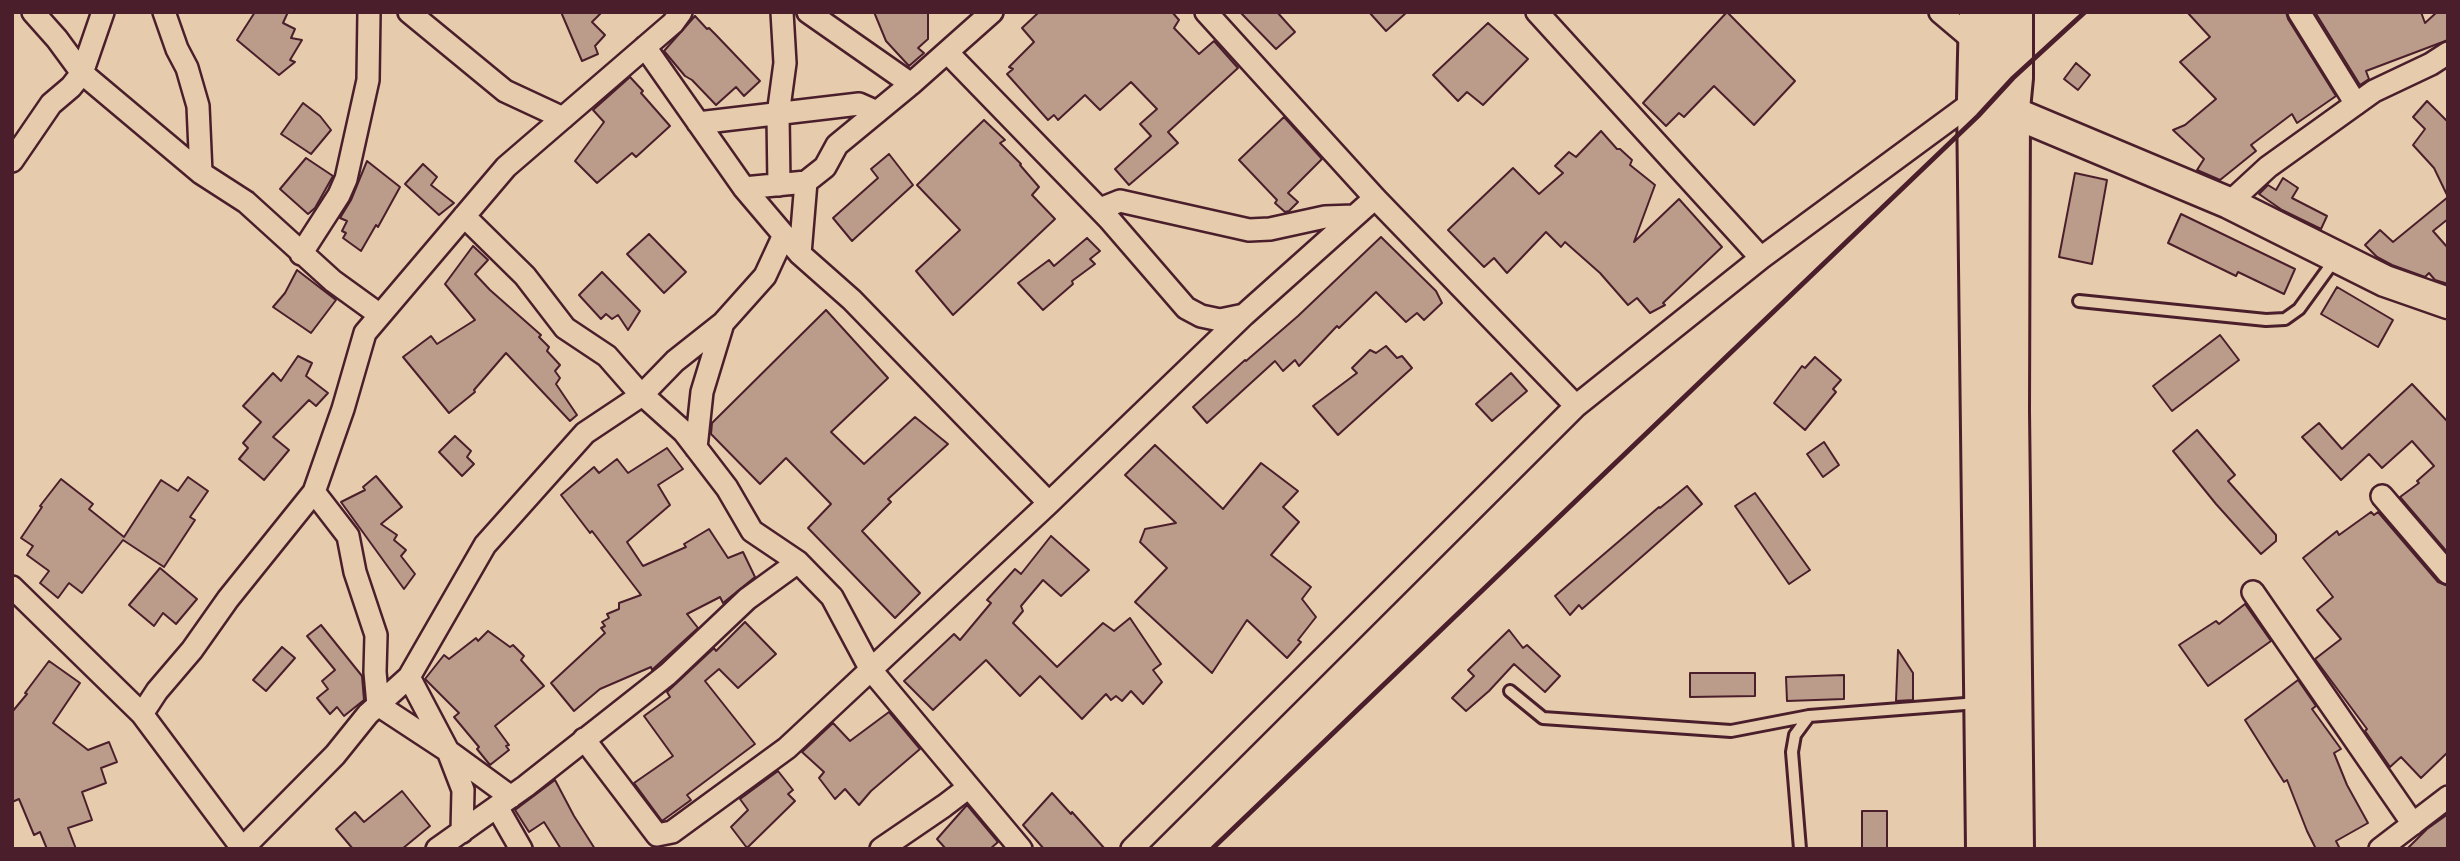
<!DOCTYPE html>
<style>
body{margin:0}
#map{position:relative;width:2460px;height:861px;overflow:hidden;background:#e6cbad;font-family:Kalam,sans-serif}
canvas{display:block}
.frame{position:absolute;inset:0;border:14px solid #4a1f2b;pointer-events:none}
</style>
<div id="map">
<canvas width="2460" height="861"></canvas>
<div class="frame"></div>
</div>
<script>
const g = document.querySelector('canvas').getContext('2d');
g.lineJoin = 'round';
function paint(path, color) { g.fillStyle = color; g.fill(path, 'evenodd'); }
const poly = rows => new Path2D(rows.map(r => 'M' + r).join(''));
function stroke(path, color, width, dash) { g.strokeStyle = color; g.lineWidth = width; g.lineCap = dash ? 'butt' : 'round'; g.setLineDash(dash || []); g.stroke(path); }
const building = poly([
 [255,12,288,12,283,23,295,29,291,38,302,40,290,60,295,62,279,75,237,40,255,12],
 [561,12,602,12,592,22,605,35,595,46,598,54,582,61,561,12],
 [874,12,928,12,928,39,918,48,924,53,909,66,886,41,874,12],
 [1039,12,1172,12,1179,20,1174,28,1199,54,1214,41,1238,68,1168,132,1178,143,1129,185,1115,169,1151,136,1140,124,1157,109,1131,82,1100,110,1085,95,1058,120,1054,115,1048,120,1007,74,1013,69,1009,67,1034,42,1022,28,1039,12],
 [1240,12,1277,12,1295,32,1276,49,1240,12],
 [1369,12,1407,12,1386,31,1369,12],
 [1727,12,1795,81,1754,125,1714,86,1684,117,1679,113,1666,126,1643,103,1727,12],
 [2187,12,2286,12,2288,19,2336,96,2297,123,2292,114,2251,145,2256,151,2220,180,2197,170,2204,159,2173,130,2185,125,2216,99,2180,62,2210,37,2187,12],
 [2315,12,2421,12,2425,23,2437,12,2448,12,2448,40,2366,71,2369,79,2360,85,2315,12],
 [695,16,707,29,709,28,716,35,760,81,744,96,736,87,716,105,692,80,685,76,664,51,695,16],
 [1488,23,1528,59,1483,105,1467,92,1458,101,1433,75,1488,23],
 [2076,63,2090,75,2078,90,2064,79,2076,63],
 [630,77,643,91,641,93,670,126,636,157,632,153,597,183,575,161,604,122,593,110,630,77],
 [2427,101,2448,122,2448,219,2433,231,2448,248,2448,284,2435,280,2429,273,2425,277,2392,265,2377,257,2365,245,2380,230,2393,242,2448,197,2434,168,2413,145,2425,129,2413,117,2427,101],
 [303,103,320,116,331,130,311,154,281,134,303,103],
 [1284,117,1322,159,1288,193,1298,202,1289,211,1285,212,1275,203,1277,200,1239,160,1284,117],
 [984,120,1005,140,1000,143,1021,164,1020,165,1039,187,1032,195,1055,219,953,315,916,271,960,230,917,185,984,120],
 [1601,131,1617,149,1620,149,1632,160,1630,165,1655,185,1634,242,1679,199,1722,247,1663,303,1665,305,1650,313,1637,298,1628,305,1600,273,1565,242,1561,247,1546,232,1507,273,1494,258,1484,267,1448,230,1513,168,1539,194,1563,173,1555,166,1569,152,1576,157,1601,131],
 [889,154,913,185,852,241,833,218,878,178,871,169,889,154],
 [306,158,333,176,315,208,308,214,280,189,306,158],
 [367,161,400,187,378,227,376,225,361,251,343,238,346,233,342,231,347,221,340,218,351,200,367,161],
 [423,164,437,177,431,185,454,203,439,215,405,184,423,164],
 [2075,173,2107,180,2092,264,2059,257,2075,173],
 [2283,178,2298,188,2292,198,2327,216,2321,229,2282,210,2259,194,2268,185,2276,190,2283,178],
 [2181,214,2295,269,2284,294,2238,272,2236,276,2168,243,2181,214],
 [649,234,686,272,664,293,627,254,649,234],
 [1381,237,1436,291,1442,303,1424,320,1417,313,1406,322,1376,292,1339,328,1337,326,1299,366,1295,360,1283,371,1275,361,1207,423,1193,407,1245,360,1246,361,1298,316,1381,237],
 [1087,238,1100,251,1090,259,1095,264,1072,281,1073,284,1043,310,1018,283,1049,260,1054,266,1087,238],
 [473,246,488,260,475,274,490,290,541,335,539,337,549,347,547,351,560,365,555,371,560,378,556,384,577,415,570,421,506,353,474,390,475,392,449,413,403,357,431,336,437,344,475,320,445,284,473,246],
 [297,270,336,300,311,333,273,307,285,293,297,270],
 [602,272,640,311,628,330,618,315,612,319,606,314,601,319,579,295,602,272],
 [2337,287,2393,320,2378,347,2321,314,2337,287],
 [826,310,888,378,831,432,864,464,915,417,948,444,888,499,891,502,862,531,920,593,895,618,808,528,831,504,786,458,760,484,711,434,712,423,826,310],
 [2220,335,2239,360,2172,411,2153,386,2220,335],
 [1386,346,1397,358,1402,356,1412,368,1338,435,1313,406,1357,373,1352,368,1370,350,1376,353,1386,346],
 [298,356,312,363,306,376,328,393,316,406,309,400,273,437,289,450,264,480,239,459,248,448,243,443,261,422,243,406,273,373,281,381,298,356],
 [1815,357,1841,380,1833,389,1836,392,1805,430,1774,403,1802,366,1805,368,1815,357],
 [1511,373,1527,391,1492,421,1476,404,1511,373],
 [2412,384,2448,422,2448,553,2400,497,2419,483,2417,481,2434,466,2412,441,2382,468,2369,454,2341,480,2302,437,2319,423,2342,449,2412,384],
 [2197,430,2235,475,2228,481,2276,535,2276,541,2261,554,2216,504,2173,451,2197,430],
 [455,436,471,451,467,457,474,464,462,476,439,452,455,436],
 [1824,442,1839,465,1823,477,1807,454,1824,442],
 [1155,445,1223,509,1261,463,1298,491,1283,507,1299,522,1271,555,1311,587,1302,599,1316,617,1298,640,1301,642,1287,658,1247,620,1212,673,1135,602,1167,568,1140,542,1145,529,1176,523,1125,475,1155,445],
 [667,448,683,469,658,485,670,505,627,542,643,566,686,547,684,544,709,529,728,558,743,552,755,577,723,603,720,597,687,614,698,628,652,670,651,667,600,689,574,711,551,683,605,633,601,628,605,626,602,622,609,618,607,614,619,609,619,603,641,595,592,531,590,533,561,495,594,467,599,473,617,459,628,473,667,448],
 [376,476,402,507,381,524,397,535,394,540,406,550,401,556,415,574,404,589,341,502,365,490,363,487,376,476],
 [188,477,208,491,190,517,195,520,164,567,123,540,82,593,69,583,58,598,40,583,49,571,27,555,33,546,21,538,42,507,40,506,61,479,93,504,89,509,124,537,161,480,178,491,188,477],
 [1687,486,1702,504,1582,609,1579,605,1570,615,1555,596,1659,507,1660,508,1687,486],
 [1755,493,1810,570,1789,584,1735,506,1755,493],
 [2371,512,2374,515,2378,512,2438,582,2448,586,2448,752,2421,778,2401,757,2390,767,2365,731,2367,729,2315,659,2341,639,2317,610,2333,597,2303,558,2337,531,2339,535,2371,512],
 [1051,536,1089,570,1061,596,1043,580,1021,606,1023,611,1013,623,1057,667,1103,623,1114,631,1130,618,1161,664,1153,670,1162,682,1143,704,1131,691,1122,701,1116,696,1111,700,1106,694,1082,719,1040,676,1020,696,986,660,933,710,904,681,954,634,960,640,991,603,987,600,1015,569,1021,574,1051,536],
 [160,568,197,599,176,624,163,613,154,626,129,605,160,568],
 [2245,604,2271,641,2208,686,2179,645,2216,621,2219,624,2245,604],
 [745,622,776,654,738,688,719,669,705,681,755,744,687,795,691,800,662,821,634,783,673,756,644,716,670,697,667,692,714,648,716,651,745,622],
 [321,625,362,676,364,700,344,716,337,707,330,714,317,698,328,689,322,681,335,670,307,636,321,625],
 [1509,630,1523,648,1527,645,1560,676,1545,692,1514,664,1489,691,1466,711,1452,698,1474,676,1468,670,1509,630],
 [488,631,510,647,513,645,524,656,521,660,544,686,495,726,509,745,506,746,509,750,490,765,477,749,479,747,454,717,459,713,425,679,444,655,449,659,476,638,478,641,488,631],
 [282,647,295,658,266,691,253,680,282,647],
 [1898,650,1913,673,1913,700,1896,701,1898,650],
 [49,661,80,683,53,723,88,750,109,742,117,762,101,768,106,783,82,792,92,820,68,828,76,849,47,849,40,832,34,835,19,799,12,802,12,712,27,694,25,693,49,661],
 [1690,673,1755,673,1755,696,1690,697,1690,673],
 [1844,675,1844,699,1787,701,1786,677,1844,675],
 [2298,680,2316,706,2312,709,2341,749,2334,753,2347,785,2368,823,2336,841,2340,849,2316,849,2307,831,2287,780,2284,782,2245,720,2298,680],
 [889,712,920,749,871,791,859,805,845,789,835,799,819,778,824,772,802,752,833,723,850,741,889,712],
 [778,771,793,790,788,794,795,801,747,848,731,827,748,810,740,799,778,771],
 [555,780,574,816,595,849,561,849,544,822,529,832,515,810,555,780],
 [402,791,430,826,402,849,353,849,336,829,355,812,364,822,402,791],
 [1052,793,1071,814,1072,812,1105,849,1044,849,1023,825,1052,793],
 [967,805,998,842,990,849,946,849,937,839,967,805],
 [1862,811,1887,811,1887,849,1862,849,1862,811],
 [2448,814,2448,849,2407,849,2427,829,2448,814]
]);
const lane = poly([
 [2079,301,2266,320,2285,319,2299,309,2336,258],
 [1510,691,1543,718,1731,731,1809,716,1978,703],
 [1800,849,1792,752,1795,735,1809,716]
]);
const street = poly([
 [33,12,57,39,82,73,201,173,246,202,333,281,380,315],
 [164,12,177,49,187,68,198,106,201,173],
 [409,12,505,91,563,118],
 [808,12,911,84],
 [1206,12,1375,198,1576,406],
 [1537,12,1761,258],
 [1940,12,1979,45],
 [2299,12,2356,104],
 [645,47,744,188,800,254,852,300,1049,503],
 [947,52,1109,219,1186,308,1201,316,1220,320,1244,315],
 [698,123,859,104,877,112],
 [12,161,51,104,71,87,82,73,103,12],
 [779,185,778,115,785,63,782,12],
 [744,188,806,182,825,167,837,145,911,84,992,12],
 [2229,203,2268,167,2374,91,2431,64,2448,53],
 [1100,209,1120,201,1249,230,1270,229,1325,217,1354,216],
 [464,216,525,276,565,328,607,356,635,388,684,432,727,488,752,531,798,562,832,597,871,670,1021,849],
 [301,254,339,195,346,179,368,80,369,12],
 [800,254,806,182],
 [696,448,702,392,723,323],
 [314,492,348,536,355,572,376,635,375,672,378,705,448,751,463,790,462,832],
 [2382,496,2448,573],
 [12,587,142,714,242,848],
 [2253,592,2413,824],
 [409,677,448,751,511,797],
 [142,714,157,691,192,650,228,599,314,492,343,409,365,333,506,167,673,23,681,12],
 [584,739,657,835,672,832,787,748,1049,503,1244,315,1375,198],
 [497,807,521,849],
 [242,849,335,755,368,714,409,677,485,545,585,433,642,395,675,361,723,323,765,276,784,235],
 [437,849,526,786,668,674,747,599,798,562],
 [881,849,944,806,969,787],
 [1132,849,1576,406,1761,258,1977,99],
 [2380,849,2448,797]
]);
const secondary = poly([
 [1993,104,2229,203,2385,281,2448,303]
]);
const highway = poly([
 [1979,12,1977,99,1986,849],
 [2013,12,2013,78,2010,109,2009,410,2014,849]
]);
const rail = poly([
 [1212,849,1978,116,2013,78,2085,12]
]);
paint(building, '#bb9b89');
stroke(building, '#4a1f2b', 2);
stroke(lane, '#4a1f2b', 16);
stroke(street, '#4a1f2b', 26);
stroke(secondary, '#4a1f2b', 35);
stroke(highway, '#4a1f2b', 44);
stroke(lane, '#e6cbad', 10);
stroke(street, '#e6cbad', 21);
stroke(secondary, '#e6cbad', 30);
stroke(highway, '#e6cbad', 38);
stroke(rail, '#4a1f2b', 5);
</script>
